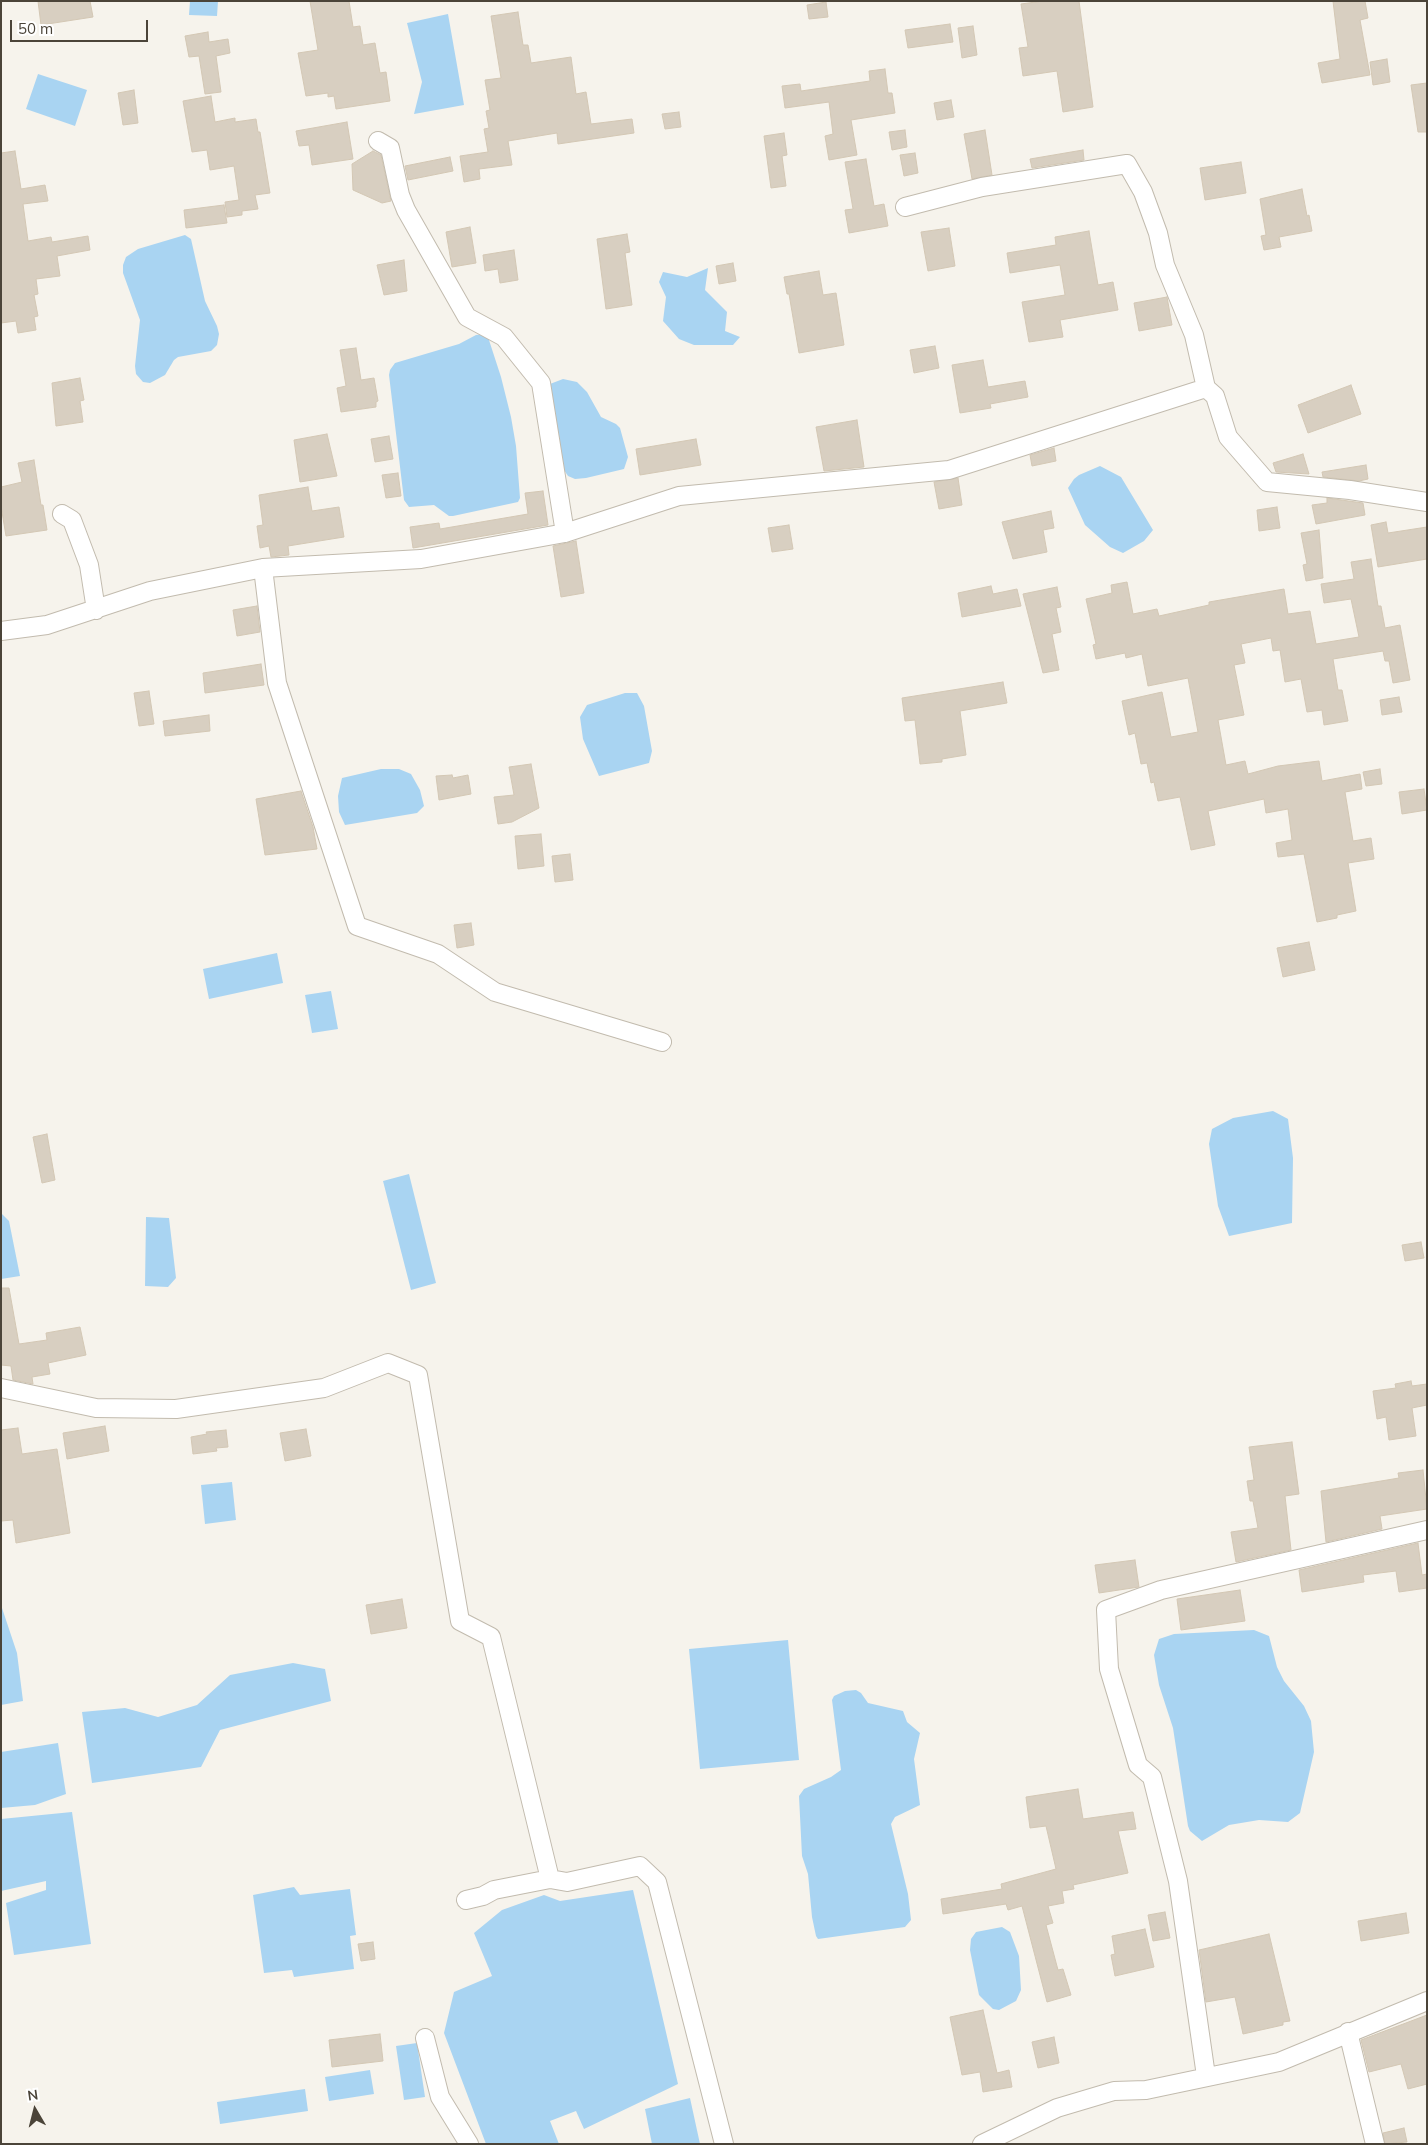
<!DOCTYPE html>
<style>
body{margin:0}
#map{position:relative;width:1428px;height:2145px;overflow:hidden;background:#f6f3ec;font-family:Mulish,sans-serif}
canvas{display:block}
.frame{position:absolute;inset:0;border:2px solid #4b4439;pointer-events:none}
.north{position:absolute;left:10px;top:2085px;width:50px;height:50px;-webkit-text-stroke:4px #fff;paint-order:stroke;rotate:352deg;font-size:14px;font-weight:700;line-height:20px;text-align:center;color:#4b4439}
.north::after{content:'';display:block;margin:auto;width:18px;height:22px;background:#4b4439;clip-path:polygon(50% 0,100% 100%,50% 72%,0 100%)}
.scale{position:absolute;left:10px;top:20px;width:138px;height:22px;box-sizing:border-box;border:2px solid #4b4439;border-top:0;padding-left:6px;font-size:15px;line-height:18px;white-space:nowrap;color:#4b4439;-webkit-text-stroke:4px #fff;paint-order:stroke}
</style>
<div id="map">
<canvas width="1428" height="2145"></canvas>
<div class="frame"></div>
<div class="north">N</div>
<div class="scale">50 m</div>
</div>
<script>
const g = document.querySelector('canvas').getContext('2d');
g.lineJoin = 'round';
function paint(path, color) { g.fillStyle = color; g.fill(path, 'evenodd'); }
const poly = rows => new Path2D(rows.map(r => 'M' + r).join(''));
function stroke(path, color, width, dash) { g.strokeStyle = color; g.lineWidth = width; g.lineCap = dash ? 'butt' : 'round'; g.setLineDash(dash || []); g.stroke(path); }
const water = poly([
 [190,1,218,1,217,16,189,15],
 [448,14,464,105,414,114,422,82,407,23],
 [38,74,87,90,75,126,26,109],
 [185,235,191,239,205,301,217,326,219,334,217,345,211,351,178,357,174,360,165,375,150,383,143,382,136,374,135,366,140,320,123,273,123,265,126,257,138,249],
 [708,268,705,290,727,312,725,331,740,337,733,345,694,345,679,339,663,321,666,297,659,282,663,272,687,277],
 [484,334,488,337,501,377,511,417,516,446,520,498,518,502,453,516,449,516,434,505,409,507,404,500,389,375,390,370,395,363,459,344,476,335],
 [563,379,577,382,587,392,601,417,616,424,620,428,628,457,624,469,586,478,575,479,568,476,564,470,556,441,548,389,550,384],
 [1100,466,1121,477,1153,530,1144,541,1123,553,1110,547,1085,525,1068,488,1074,479,1079,475],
 [625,693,637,693,644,706,652,751,649,763,599,776,583,739,580,717,587,705],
 [381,769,399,769,411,774,420,790,424,806,417,813,345,825,339,812,338,796,342,778],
 [277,953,283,983,209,999,203,969],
 [331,991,338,1029,312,1033,305,995],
 [1273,1111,1288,1119,1293,1158,1292,1223,1229,1236,1218,1206,1209,1144,1212,1129,1233,1118],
 [409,1174,436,1283,411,1290,383,1181],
 [1,1213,9,1221,20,1276,1,1279],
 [146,1217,169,1218,176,1278,168,1287,145,1286],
 [232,1482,236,1520,205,1524,201,1485],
 [1,1605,17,1653,23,1701,1,1705],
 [1254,1630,1269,1636,1277,1667,1284,1681,1304,1706,1311,1721,1314,1752,1300,1813,1288,1822,1259,1820,1229,1825,1202,1841,1190,1831,1188,1826,1173,1728,1159,1685,1154,1655,1159,1639,1174,1634],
 [788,1640,799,1760,700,1769,689,1649],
 [293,1663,325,1669,331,1701,220,1730,201,1767,92,1783,82,1712,125,1708,158,1717,197,1705,230,1675],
 [856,1690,861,1693,868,1703,903,1711,907,1722,920,1733,914,1759,920,1805,895,1817,891,1824,908,1894,911,1920,905,1927,818,1939,816,1936,812,1917,808,1874,802,1856,799,1796,804,1789,831,1777,841,1770,832,1700,834,1696,845,1691],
 [58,1743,66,1794,35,1805,1,1808,1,1752],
 [72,1812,91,1944,14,1955,6,1903,46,1890,46,1881,1,1891,1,1819],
 [294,1887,300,1895,350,1889,356,1935,350,1936,354,1969,294,1977,292,1970,264,1973,253,1895],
 [633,1890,678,2084,584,2129,576,2111,550,2121,559,2144,486,2144,444,2033,454,1992,492,1976,474,1933,502,1910,544,1895,560,1901],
 [1002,1927,1010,1932,1019,1956,1021,1990,1016,2001,999,2010,993,2009,979,1995,970,1950,971,1939,976,1932],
 [417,2043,425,2097,404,2100,396,2046],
 [370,2070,374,2094,329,2101,325,2077],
 [305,2089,308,2111,220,2124,217,2102],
 [690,2098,700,2144,652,2144,645,2109]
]);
const building = poly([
 [38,1,90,1,93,17,41,25,38,1],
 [310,1,349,1,353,27,360,26,363,45,375,43,380,73,386,72,390,101,336,109,334,96,328,97,328,93,306,96,298,53,318,50,310,1],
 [1043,1,1079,1,1093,107,1063,112,1057,71,1023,76,1019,48,1028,47,1021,4,1043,1],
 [1333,1,1365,1,1368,18,1360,20,1370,75,1322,83,1318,63,1340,59,1333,1],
 [826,2,828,17,809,19,807,5,826,2],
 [518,12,523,45,528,45,531,63,571,57,576,94,586,92,591,124,632,119,634,133,558,144,557,133,508,141,512,165,479,169,480,179,464,182,460,156,488,152,484,129,489,128,486,111,490,110,485,80,501,78,491,16,518,12],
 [950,24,953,42,908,48,905,30,950,24],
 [973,26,977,55,962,58,958,28,973,26],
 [208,32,209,42,228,39,230,53,216,56,221,92,205,94,199,56,189,57,185,36,208,32],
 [1387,59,1390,82,1373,85,1370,62,1387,59],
 [885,69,888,93,892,93,895,113,851,120,857,155,829,160,825,136,833,134,829,102,785,108,782,86,800,84,801,91,870,81,869,71,885,69],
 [1427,83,1427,132,1418,132,1411,85,1427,83],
 [134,90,138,123,123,125,118,93,134,90],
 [211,96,215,122,235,118,235,122,256,119,258,132,260,132,270,193,255,195,258,209,242,211,242,215,227,217,225,202,239,200,234,166,210,170,207,150,192,152,183,101,211,96],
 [951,100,954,117,937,120,934,103,951,100],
 [679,112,681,127,665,129,662,114,679,112],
 [347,122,353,159,312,165,309,145,299,146,296,131,347,122],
 [905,130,907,147,892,150,889,132,905,130],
 [985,130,992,175,972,179,964,134,985,130],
 [784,133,787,155,782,156,786,186,771,188,764,136,784,133],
 [1083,150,1084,160,1032,168,1030,159,1083,150],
 [15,151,21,189,45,185,48,201,23,204,28,241,51,237,52,242,88,236,90,250,57,256,60,276,36,279,38,294,34,295,38,316,34,317,36,330,18,333,16,321,1,323,1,153,15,151],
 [373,151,381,155,391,201,382,203,353,190,352,164,373,151],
 [915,153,918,173,904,176,900,155,915,153],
 [450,157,453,171,408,180,405,166,450,157],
 [866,159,874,206,884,204,888,226,849,233,845,210,853,209,845,162,866,159],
 [1241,162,1246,193,1205,200,1200,168,1241,162],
 [1302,189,1307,216,1309,215,1312,231,1279,237,1281,247,1264,250,1261,236,1266,235,1260,199,1302,189],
 [224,205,227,223,186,228,184,210,224,205],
 [470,227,476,263,452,267,446,232,470,227],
 [949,228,955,266,928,271,921,232,949,228],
 [1089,231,1098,285,1113,282,1118,310,1060,320,1063,337,1029,342,1022,302,1065,295,1060,265,1010,273,1007,253,1056,245,1055,237,1089,231],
 [627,234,630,252,625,253,632,305,606,309,597,239,627,234],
 [514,250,518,280,500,283,498,269,485,271,483,255,514,250],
 [404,260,407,291,384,295,377,265,404,260],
 [733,263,736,281,719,284,716,266,733,263],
 [819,271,823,295,836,293,844,345,799,353,789,294,787,294,784,277,819,271],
 [1167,297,1172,325,1139,331,1134,303,1167,297],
 [935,346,939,368,914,373,910,350,935,346],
 [356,348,361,380,374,378,378,401,376,402,376,407,341,412,337,388,346,386,340,350,356,348],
 [983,360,988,387,1025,381,1028,397,990,404,991,408,960,413,952,365,983,360],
 [80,378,84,400,80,401,83,422,56,426,52,383,80,378],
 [1351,385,1361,414,1308,433,1298,405,1351,385],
 [857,420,864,467,824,471,816,427,857,420],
 [327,434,337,476,300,482,294,440,327,434],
 [389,436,393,459,375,462,371,439,389,436],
 [696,439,701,465,640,475,636,449,696,439],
 [1054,448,1056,461,1032,466,1030,455,1054,448],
 [1303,454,1309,474,1276,472,1273,463,1303,454],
 [34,460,41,505,43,505,47,530,6,536,1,506,1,487,22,482,18,463,34,460],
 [1366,465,1368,479,1359,481,1323,477,1322,472,1366,465],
 [398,473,401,496,386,498,382,475,398,473],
 [958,478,962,505,939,509,934,482,958,478],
 [308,487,312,511,339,507,344,537,288,546,289,555,271,557,269,546,260,548,257,526,263,525,259,495,308,487],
 [543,491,548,525,413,548,410,527,439,523,440,529,528,514,525,493,543,491],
 [1327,498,1363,503,1365,515,1316,524,1312,505,1327,503,1327,498],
 [1277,507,1280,528,1259,531,1257,510,1277,507],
 [1051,511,1054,528,1043,530,1047,552,1013,559,1002,522,1051,511],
 [1386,522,1388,533,1427,527,1427,559,1378,567,1371,525,1386,522],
 [789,525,793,549,772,552,768,528,789,525],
 [1319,530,1323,578,1306,581,1303,565,1307,564,1301,533,1319,530],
 [576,541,584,593,561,597,553,546,576,541],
 [1371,559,1378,606,1381,606,1385,628,1400,625,1410,680,1393,683,1389,661,1385,661,1383,651,1333,659,1338,690,1342,690,1348,721,1324,725,1322,710,1307,712,1301,679,1285,682,1280,650,1273,651,1271,638,1241,644,1245,663,1234,665,1244,715,1218,720,1226,765,1245,761,1248,774,1278,766,1319,761,1322,781,1360,774,1362,789,1345,792,1353,841,1371,838,1374,859,1348,863,1356,911,1337,915,1337,918,1317,922,1304,854,1278,857,1276,843,1292,840,1288,809,1266,813,1264,799,1208,811,1215,845,1191,850,1180,797,1158,801,1154,782,1151,783,1147,763,1141,764,1135,733,1129,735,1122,701,1162,692,1171,737,1198,732,1188,678,1148,686,1142,654,1126,658,1125,653,1096,659,1093,645,1096,644,1086,599,1112,593,1111,585,1127,582,1133,614,1157,609,1159,616,1209,605,1209,602,1284,589,1288,614,1310,611,1316,644,1359,637,1351,599,1324,603,1321,584,1354,579,1351,562,1371,559],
 [991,586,993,594,1017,589,1021,606,962,617,958,593,991,586],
 [1057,587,1061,607,1056,608,1061,632,1052,634,1059,670,1043,673,1023,594,1057,587],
 [257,606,260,632,237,636,233,610,257,606],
 [261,664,264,685,205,693,203,673,261,664],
 [1003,682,1007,703,960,711,966,755,942,759,942,762,920,764,915,720,905,721,902,698,1003,682],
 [149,691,154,724,139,726,134,693,149,691],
 [1399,697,1402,712,1382,715,1380,700,1399,697],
 [209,715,210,731,165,736,163,721,209,715],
 [531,764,539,808,512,822,498,824,494,797,514,795,509,767,531,764],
 [1380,769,1382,784,1366,786,1363,772,1380,769],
 [452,775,453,778,468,775,471,794,439,800,436,776,452,775],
 [1424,789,1427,810,1402,814,1399,792,1424,789],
 [301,791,313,827,317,849,265,855,256,799,301,791],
 [541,834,544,866,518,869,515,836,541,834],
 [570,854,573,880,555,882,552,856,570,854],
 [471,923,474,945,457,948,454,925,471,923],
 [1309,942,1315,970,1283,977,1277,948,1309,942],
 [47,1134,55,1180,42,1183,33,1137,47,1134],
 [1421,1242,1424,1258,1405,1261,1402,1245,1421,1242],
 [1,1288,9,1288,19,1344,47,1340,46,1333,80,1327,86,1355,48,1363,50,1374,32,1377,33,1384,13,1380,11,1366,1,1365,1,1288],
 [1411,1381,1412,1386,1427,1384,1427,1405,1412,1408,1416,1436,1389,1440,1386,1417,1377,1419,1373,1391,1396,1388,1395,1384,1411,1381],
 [105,1426,109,1451,67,1459,63,1433,105,1426],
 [18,1428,22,1454,57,1449,70,1533,16,1543,13,1520,1,1521,1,1430,18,1428],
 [306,1429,311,1456,285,1461,280,1433,306,1429],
 [226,1430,228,1447,216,1448,217,1451,193,1454,191,1437,207,1434,206,1432,226,1430],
 [1292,1442,1299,1494,1285,1496,1291,1550,1236,1562,1231,1532,1258,1528,1253,1501,1250,1501,1247,1481,1254,1480,1249,1447,1292,1442],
 [1423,1470,1427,1509,1380,1516,1382,1529,1326,1542,1321,1491,1399,1478,1398,1473,1423,1470],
 [1418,1543,1422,1575,1427,1574,1427,1588,1399,1592,1396,1571,1363,1575,1364,1582,1302,1592,1299,1570,1418,1543],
 [1135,1560,1139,1587,1099,1593,1095,1565,1135,1560],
 [1240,1590,1245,1621,1181,1630,1177,1599,1240,1590],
 [402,1599,407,1628,371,1634,366,1605,402,1599],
 [1078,1789,1083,1819,1133,1812,1136,1829,1118,1831,1128,1873,1073,1885,1074,1889,1062,1891,1064,1903,1048,1906,1053,1923,1046,1925,1058,1970,1063,1969,1071,1995,1047,2002,1022,1906,1008,1910,1006,1904,943,1914,941,1899,1002,1889,1001,1884,1056,1869,1046,1826,1030,1828,1026,1797,1078,1789],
 [1165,1912,1170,1938,1153,1941,1148,1915,1165,1912],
 [1406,1913,1409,1933,1361,1941,1358,1921,1406,1913],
 [1145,1929,1154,1967,1115,1976,1111,1955,1115,1954,1112,1936,1145,1929],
 [1269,1934,1290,2021,1283,2022,1283,2025,1243,2034,1235,1997,1206,2002,1199,1950,1269,1934],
 [373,1942,375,1959,361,1961,358,1944,373,1942],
 [983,2010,997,2073,1009,2070,1012,2087,983,2092,980,2072,962,2075,950,2017,983,2010],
 [1427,2015,1427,2084,1408,2089,1401,2064,1369,2072,1361,2040,1427,2015],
 [380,2034,383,2061,332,2067,329,2040,380,2034],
 [1054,2037,1059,2063,1038,2068,1032,2042,1054,2037],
 [1404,2128,1407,2142,1385,2144,1383,2133,1404,2128]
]);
const street = poly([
 [378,141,390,148,400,195,406,210,467,317,504,337,541,383,565,533],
 [905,207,982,187,1127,164,1143,192,1158,233,1165,265,1194,335,1206,388,1215,396,1228,437,1267,482,1350,490,1427,502],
 [62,514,72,520,89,565,96,610],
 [263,568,277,683,357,926,438,954,495,992,662,1042],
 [1,631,47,625,150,591,263,568,421,559,565,533,679,496,949,470,1206,388],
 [1,1388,96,1408,176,1409,324,1388,388,1363,418,1375,460,1621,491,1637,550,1879,494,1890,483,1896,466,1900],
 [550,1879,567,1882,640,1866,657,1882,724,2144],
 [1348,2032,1375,2144],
 [425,2038,440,2097,469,2144],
 [1206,2076,1178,1881,1152,1777,1138,1765,1109,1669,1106,1610,1161,1590,1427,1530],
 [982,2144,1057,2108,1114,2091,1146,2090,1279,2062,1427,2001]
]);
paint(water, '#a9d4f2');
paint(building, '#d8cfc1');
stroke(building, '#d3c7b4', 1);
stroke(street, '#c2bbae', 20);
stroke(street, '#fff', 18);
</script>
